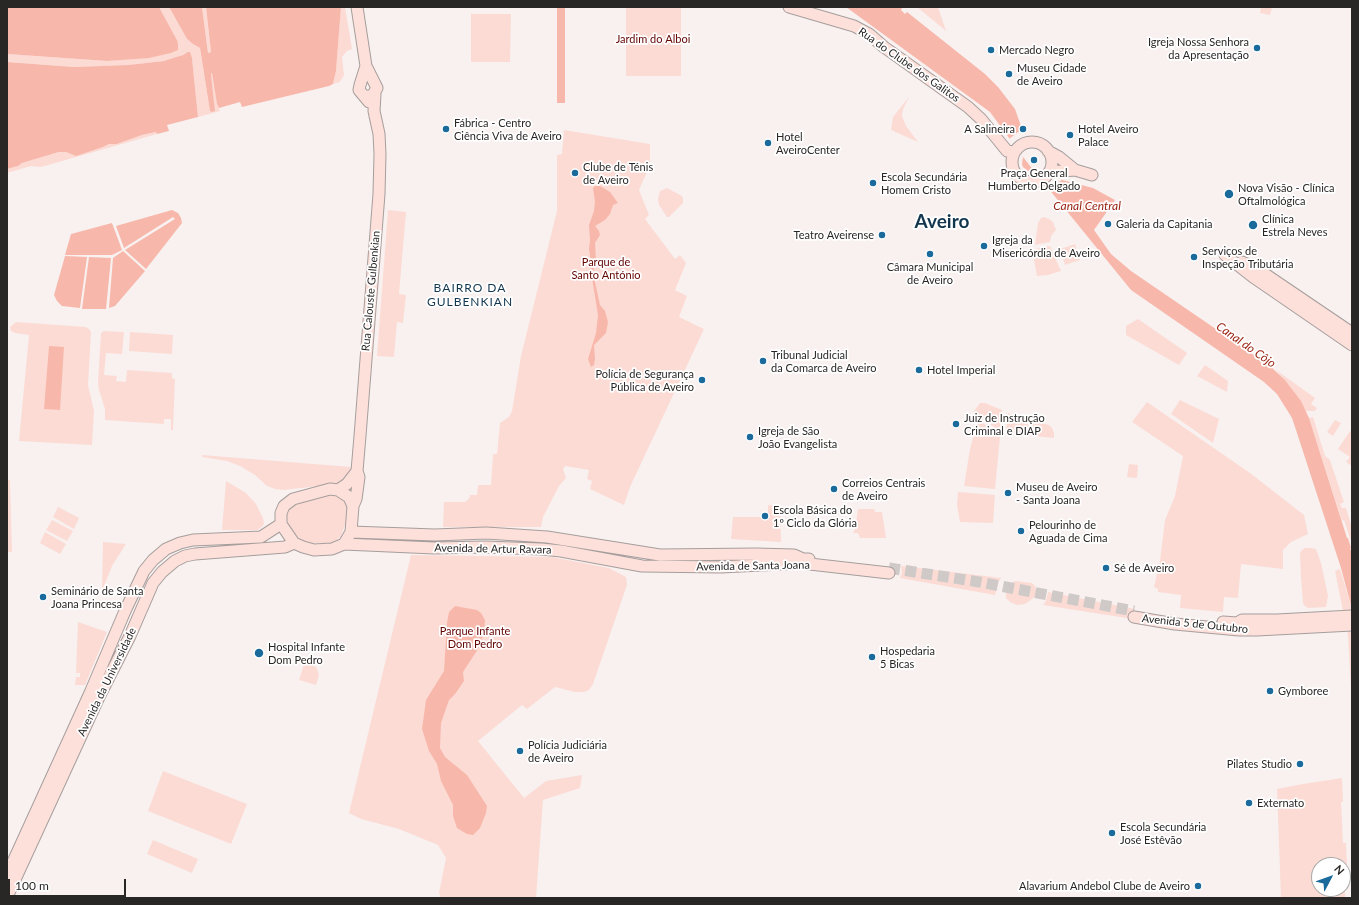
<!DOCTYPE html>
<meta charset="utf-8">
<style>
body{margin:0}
#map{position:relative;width:1359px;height:905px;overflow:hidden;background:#f8f1f0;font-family:Lato,sans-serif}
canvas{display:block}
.frame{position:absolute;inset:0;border:8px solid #292726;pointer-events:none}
.north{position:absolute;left:1311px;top:857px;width:40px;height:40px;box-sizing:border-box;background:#fff;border:1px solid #a9a9a8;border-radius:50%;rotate:49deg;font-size:11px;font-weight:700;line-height:16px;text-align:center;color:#292726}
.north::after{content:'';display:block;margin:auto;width:14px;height:18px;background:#1a6b9c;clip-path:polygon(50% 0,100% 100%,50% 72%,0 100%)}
.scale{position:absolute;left:8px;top:879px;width:118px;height:18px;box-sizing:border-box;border:2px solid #292726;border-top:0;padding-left:5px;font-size:12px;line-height:14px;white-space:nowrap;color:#292726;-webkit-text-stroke:3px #fff;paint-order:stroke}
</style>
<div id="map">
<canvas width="1359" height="905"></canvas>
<div class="frame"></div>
<div class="north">N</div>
<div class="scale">100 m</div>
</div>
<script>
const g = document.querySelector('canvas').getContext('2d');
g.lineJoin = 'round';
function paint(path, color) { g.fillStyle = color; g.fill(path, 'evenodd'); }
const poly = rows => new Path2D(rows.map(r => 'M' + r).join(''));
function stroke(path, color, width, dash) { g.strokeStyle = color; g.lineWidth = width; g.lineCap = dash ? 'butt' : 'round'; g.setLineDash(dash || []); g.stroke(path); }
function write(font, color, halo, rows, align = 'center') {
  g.font = font + ' Lato,sans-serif'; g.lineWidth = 3.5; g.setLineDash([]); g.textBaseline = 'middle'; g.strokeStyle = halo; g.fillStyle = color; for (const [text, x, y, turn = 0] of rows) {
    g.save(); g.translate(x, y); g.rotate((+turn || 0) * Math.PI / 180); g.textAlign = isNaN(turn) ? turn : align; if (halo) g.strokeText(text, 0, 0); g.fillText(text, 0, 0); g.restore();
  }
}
const green = poly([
 [159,7,169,7,187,39,193,44,200,48,210,111,214,104,211,74,213,73,217,103,220,111,198,117,192,58,189,52,176,58,164,61,128,65,74,67,7,62,7,54,107,61,162,55,177,40],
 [202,7,206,7,211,52,208,53],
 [341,7,345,7,352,49,347,51,342,57,344,75,340,82,333,84,336,71],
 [626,7,681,7,681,76,626,76],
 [917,7,938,7,946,31],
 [1261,7,1272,7,1270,15,1260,13],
 [471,14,511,14,510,62,471,62],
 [909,97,903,109,902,116,906,126,918,142,891,130,893,117],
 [564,130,650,144,650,165,639,190,649,215,645,219,675,259,680,255,686,263,675,290,687,296,679,317,704,329,630,487,624,505,590,489,592,481,587,479,589,470,565,466,563,469,566,478,559,486,543,517,541,527,443,527,444,502,465,502,469,499,470,495,477,495,478,485,491,485,493,454,497,454,500,423,509,417,512,411,521,356,557,211,557,155,562,154],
 [157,132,157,134,41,167,31,166,7,173,7,169,18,166,22,163,59,152,66,152,72,154,103,147,109,144,117,144,142,135],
 [667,188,682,196,683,199,683,203,669,217,667,217,659,205,658,199,660,191],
 [388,210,406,212,399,294,406,295,403,323,397,322,394,357,377,356],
 [1044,217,1049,219,1053,222,1056,230,1051,236,1050,242,1035,245,1038,223,1041,218],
 [1075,244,1080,260,1065,265,1060,249],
 [1050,246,1061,271,1048,275,1037,276,1034,260,1035,249],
 [1138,319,1187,353,1179,365,1126,335,1126,326],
 [16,322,86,327,89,329,91,332,88,385,94,411,92,445,19,441,29,335,15,333,11,331,10,327],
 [104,331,124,332,122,354,106,353,104,375,117,376,116,381,126,382,127,370,172,373,172,378,175,379,173,430,171,430,171,419,164,419,164,424,105,420,105,409,99,390,98,383,101,333],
 [130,332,173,335,172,354,129,351],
 [1205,365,1228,381,1227,392,1197,376],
 [1276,370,1315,398,1311,404,1317,408,1315,411,1306,411,1291,388],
 [1180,400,1219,419,1213,443,1171,414],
 [1147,402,1250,473,1304,515,1308,534,1291,542,1283,550,1283,569,1241,564,1238,598,1224,597,1223,612,1180,608,1181,595,1158,592,1158,589,1154,587,1160,561,1165,520,1175,496,1183,456,1132,422],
 [980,403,985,403,1002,410,1000,432,974,411],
 [1008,413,1049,425,1052,428,1054,433,1054,438,1006,433],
 [1313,417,1325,456,1330,460,1344,502,1340,504,1342,508,1346,508,1352,528,1352,544,1344,520,1342,521,1309,418],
 [978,419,1000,437,995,489,964,486,970,449],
 [1335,420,1341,423,1333,436,1327,432],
 [1350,431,1352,433,1352,466,1346,462,1350,457,1338,449],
 [202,455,351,467,350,472,343,481,335,484,284,490,275,489,267,486,255,475,240,466,227,461,202,457],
 [1129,464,1138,465,1137,478,1127,477],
 [7,480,10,480,12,552,7,552],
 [226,481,246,493,256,504,263,518,264,524,262,527,257,530,222,530],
 [958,492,995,495,993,523,960,522,957,505],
 [332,494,343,499,347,507,346,522,341,536,337,540,333,543,308,543,299,538,290,529,287,521,286,516,289,508,293,505],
 [768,505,780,505,781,542,731,539,733,517,768,517],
 [58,507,79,518,74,529,53,517],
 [858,509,874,509,875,512,882,512,886,538,860,538,858,533,853,533,855,529],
 [52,520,73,531,67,541,46,530],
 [45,532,66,544,60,554,40,543],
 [103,542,126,544,112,566,102,591],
 [1305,548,1312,548,1316,549,1321,563,1328,596,1326,607,1308,608,1305,606,1303,603,1301,578,1300,553,1302,550],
 [411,555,552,557,609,568,626,577,627,585,593,684,589,690,584,692,575,692,555,687,527,709,522,705,478,741,524,798,546,781,582,775,580,788,543,800,536,898,441,898,439,893,446,858,438,845,399,829,361,819,349,813],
 [901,566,919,568,1001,578,998,583,995,595,900,578,902,572],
 [1340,569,1352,609,1352,706,1348,636,1335,571],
 [1015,581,1032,583,1035,586,1037,591,1036,596,1025,604,1017,605,1010,602,1006,598,1006,593,1010,584],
 [1048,592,1135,609,1133,619,1043,605,1046,601],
 [78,622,107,632,85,685,75,685,76,677,80,677,80,673,76,673],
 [305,661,313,664,317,669,319,675,316,685,299,680],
 [163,771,247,804,231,844,148,811],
 [1342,778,1343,802,1341,802,1343,843,1346,843,1348,887,1345,887,1345,898,1281,898,1277,789,1303,784],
 [1319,865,1343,865,1343,889,1319,889],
 [153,840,198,859,192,873,147,854]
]);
const water = poly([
 [7,7,159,7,177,40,178,44,178,50,171,53,149,58,107,61,7,54],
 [169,7,202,7,208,53,211,52,206,7,341,7,336,71,333,84,329,86,242,107,240,102,219,108,217,104,212,73,211,74,215,111,212,112,210,111,200,48,193,44,187,39],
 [557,7,565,7,565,103,557,103],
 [846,7,901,7,902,8,901,10,905,14,907,12,985,74,998,87,1015,109,1022,129,1062,180,1093,188,1115,200,1094,230,1111,254,1131,271,1270,366,1285,380,1301,401,1309,418,1347,538,1348,538,1351,548,1350,548,1352,554,1352,609,1341,568,1296,430,1292,418,1277,394,1264,382,1131,290,1035,172,1028,171,1023,167,1022,164,1023,157,990,112],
 [188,52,190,52,192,58,198,117,167,125,169,131,157,134,156,132,142,135,117,144,109,144,103,147,76,156,66,152,59,152,22,163,18,166,7,169,7,62,74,67,128,65,164,61,183,55],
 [595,186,600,186,610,192,618,203,613,205,610,214,605,220,595,226,599,231,600,235,595,243,596,260,593,273,600,305,605,311,608,322,606,333,594,345,595,359,594,365,591,367,588,359,596,333,598,315,592,278,590,273,591,263,589,249,590,240,589,225,594,211,595,202,593,188],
 [172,210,178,213,181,218,182,223,146,269,125,250,175,219,173,217,124,248,116,226],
 [112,223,122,250,112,255,65,255,71,234],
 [123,251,145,271,115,306,109,308,113,258],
 [65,256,87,257,80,308,62,306,57,301,54,295],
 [89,257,111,258,106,309,82,309],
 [49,346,64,347,60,410,44,409],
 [455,606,477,610,481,613,485,620,484,633,478,649,463,672,464,681,455,694,449,700,441,723,440,748,445,757,467,775,487,806,486,813,480,828,473,835,467,834,457,828,453,816,453,805,441,781,437,764,429,751,422,729,426,700,444,671,447,623,449,612]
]);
const pier = poly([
 [1022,129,1062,180,1048,189,1009,139]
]);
const secondaryTunnel = poly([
 [889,568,979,582,1134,611]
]);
const secondary = poly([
 [357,7,366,66,377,88,372,96,364,96],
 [789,7,854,26,869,34,884,47,968,107,981,119,1007,151,1014,152],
 [366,66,360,85,359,90,369,102],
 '1012 162a20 20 0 1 1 40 0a20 20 0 1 1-40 0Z',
 [1048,151,1059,157,1075,170],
 [1049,172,1075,170,1092,175],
 [1225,255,1253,277,1352,345],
 [1242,262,1259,270,1352,333],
 [330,489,338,490,349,497,353,506,351,532,344,544,332,549,314,550,303,547,294,543,281,524,281,513,284,506,293,499,330,489],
 [338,490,347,484,357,471,360,436,379,194,380,154,379,134,374,111,375,94],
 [353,506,356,499,359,477,357,471],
 [351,532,435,535,486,533,517,535,547,537,660,555,756,554,794,555,803,559,809,559],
 [344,544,434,548,485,547,541,549,561,551,642,566,721,567,801,563,889,573],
 [1134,617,1175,624,1239,630,1257,630,1352,625],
 [1223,622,1237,623,1242,620,1277,620,1352,616],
 [7,875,90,693,125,611,144,571,153,560,166,549,180,543,193,540,261,537,281,524],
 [7,897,99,697,130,636,153,583,162,572,175,561,185,556,195,554,285,547,294,543]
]);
const markers = [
 [1257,48,4,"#1a6b9c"],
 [991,50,4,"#1a6b9c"],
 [1009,74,4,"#1a6b9c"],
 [446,129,4,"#1a6b9c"],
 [1023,129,4,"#1a6b9c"],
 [1070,135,4,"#1a6b9c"],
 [768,143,4,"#1a6b9c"],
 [1034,160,4,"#1a6b9c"],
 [575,173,4,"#1a6b9c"],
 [873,183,4,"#1a6b9c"],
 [1229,194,5,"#1a6b9c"],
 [1108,224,4,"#1a6b9c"],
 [1253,225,5,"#1a6b9c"],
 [882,235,4,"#1a6b9c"],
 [984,246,4,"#1a6b9c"],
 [930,254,4,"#1a6b9c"],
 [1194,257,4,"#1a6b9c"],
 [763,361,4,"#1a6b9c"],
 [919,370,4,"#1a6b9c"],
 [702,380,4,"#1a6b9c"],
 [956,424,4,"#1a6b9c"],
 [750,437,4,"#1a6b9c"],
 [834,489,4,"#1a6b9c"],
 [1008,493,4,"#1a6b9c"],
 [765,516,4,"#1a6b9c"],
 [1021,531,4,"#1a6b9c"],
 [1106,568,4,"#1a6b9c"],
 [43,597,4,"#1a6b9c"],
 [259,653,5,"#1a6b9c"],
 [872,657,4,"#1a6b9c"],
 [1270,691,4,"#1a6b9c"],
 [520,751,4,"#1a6b9c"],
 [1300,764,4,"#1a6b9c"],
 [1249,803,4,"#1a6b9c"],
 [1112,833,4,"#1a6b9c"],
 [1198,886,4,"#1a6b9c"]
];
const parkNames = [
 ["Jardim do Alboi",653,39],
 ["Parque de",606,262],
 ["Santo António",606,275],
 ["Parque Infante",475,631],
 ["Dom Pedro",475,644]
];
const poiNames = [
 ["Igreja Nossa Senhora",1249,42,"right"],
 ["da Apresentação",1249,55,"right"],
 ["Mercado Negro",999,50],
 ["Museu Cidade",1017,68],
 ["de Aveiro",1017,81],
 ["Fábrica - Centro",454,123],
 ["Ciência Viva de Aveiro",454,136],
 ["A Salineira",1015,129,"right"],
 ["Hotel Aveiro",1078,129],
 ["Palace",1078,142],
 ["Hotel",776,137],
 ["AveiroCenter",776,150],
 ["Clube de Ténis",583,167],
 ["de Aveiro",583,180],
 ["Praça General",1034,173,"center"],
 ["Humberto Delgado",1034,186,"center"],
 ["Escola Secundária",881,177],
 ["Homem Cristo",881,190],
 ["Nova Visão - Clínica",1238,188],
 ["Oftalmológica",1238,201],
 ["Clínica",1262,219],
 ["Estrela Neves",1262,232],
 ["Galeria da Capitania",1116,224],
 ["Teatro Aveirense",874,235,"right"],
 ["Igreja da",992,240],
 ["Misericórdia de Aveiro",992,253],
 ["Serviços de",1202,251],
 ["Inspeção Tributária",1202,264],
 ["Câmara Municipal",930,267,"center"],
 ["de Aveiro",930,280,"center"],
 ["Tribunal Judicial",771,355],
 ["da Comarca de Aveiro",771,368],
 ["Hotel Imperial",927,370],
 ["Polícia de Segurança",694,374,"right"],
 ["Pública de Aveiro",694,387,"right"],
 ["Juiz de Instrução",964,418],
 ["Criminal e DIAP",964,431],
 ["Igreja de São",758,431],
 ["João Evangelista",758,444],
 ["Correios Centrais",842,483],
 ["de Aveiro",842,496],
 ["Museu de Aveiro",1016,487],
 ["- Santa Joana",1016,500],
 ["Escola Básica do",773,510],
 ["1º Ciclo da Glória",773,523],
 ["Pelourinho de",1029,525],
 ["Aguada de Cima",1029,538],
 ["Sé de Aveiro",1114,568],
 ["Seminário de Santa",51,591],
 ["Joana Princesa",51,604],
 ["Hospital Infante",268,647],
 ["Dom Pedro",268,660],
 ["Hospedaria",880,651],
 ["5 Bicas",880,664],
 ["Gymboree",1278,691],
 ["Polícia Judiciária",528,745],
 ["de Aveiro",528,758],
 ["Pilates Studio",1292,764,"right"],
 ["Externato",1257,803],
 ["Escola Secundária",1120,827],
 ["José Estêvão",1120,840],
 ["Alavarium Andebol Clube de Aveiro",1190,886,"right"]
];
const streetNames = [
 ["Rua do Clube dos Galitos",909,65,35],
 ["Rua Calouste Gulbenkian",371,291,-85],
 ["Avenida de Artur Ravara",493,549,1],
 ["Avenida de Santa Joana",753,566,-1],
 ["Avenida 5 de Outubro",1195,624,6],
 ["Avenida da Universidade",107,682,-64]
];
const waterNames = [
 ["Canal Central",1087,206],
 ["Canal do Côjo",1246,345,35]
];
const neighbourhoodNames = [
 ["BAIRRO DA",470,288],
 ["GULBENKIAN",470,302]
];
const townNames = [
 ["Aveiro",942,222]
];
paint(green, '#fcdbd4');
paint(water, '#f7b8ab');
paint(pier, '#f8f1f0');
stroke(secondaryTunnel, '#cfc9c8', 11, [11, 5.5]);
stroke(secondary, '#a59e9d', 13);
stroke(secondary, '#fee0da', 11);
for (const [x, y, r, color] of markers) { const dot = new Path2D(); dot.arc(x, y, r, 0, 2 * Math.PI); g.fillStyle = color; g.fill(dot); stroke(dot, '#fff', 1.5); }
write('11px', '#620300', '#fff', parkNames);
write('11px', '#292726', '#fff', poiNames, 'left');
write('11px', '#292726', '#fff', streetNames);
write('italic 12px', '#9a2211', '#fff', waterNames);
g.letterSpacing = '1px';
write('12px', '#11364e', '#fff', neighbourhoodNames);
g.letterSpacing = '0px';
write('bold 19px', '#11364e', '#fff', townNames);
</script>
